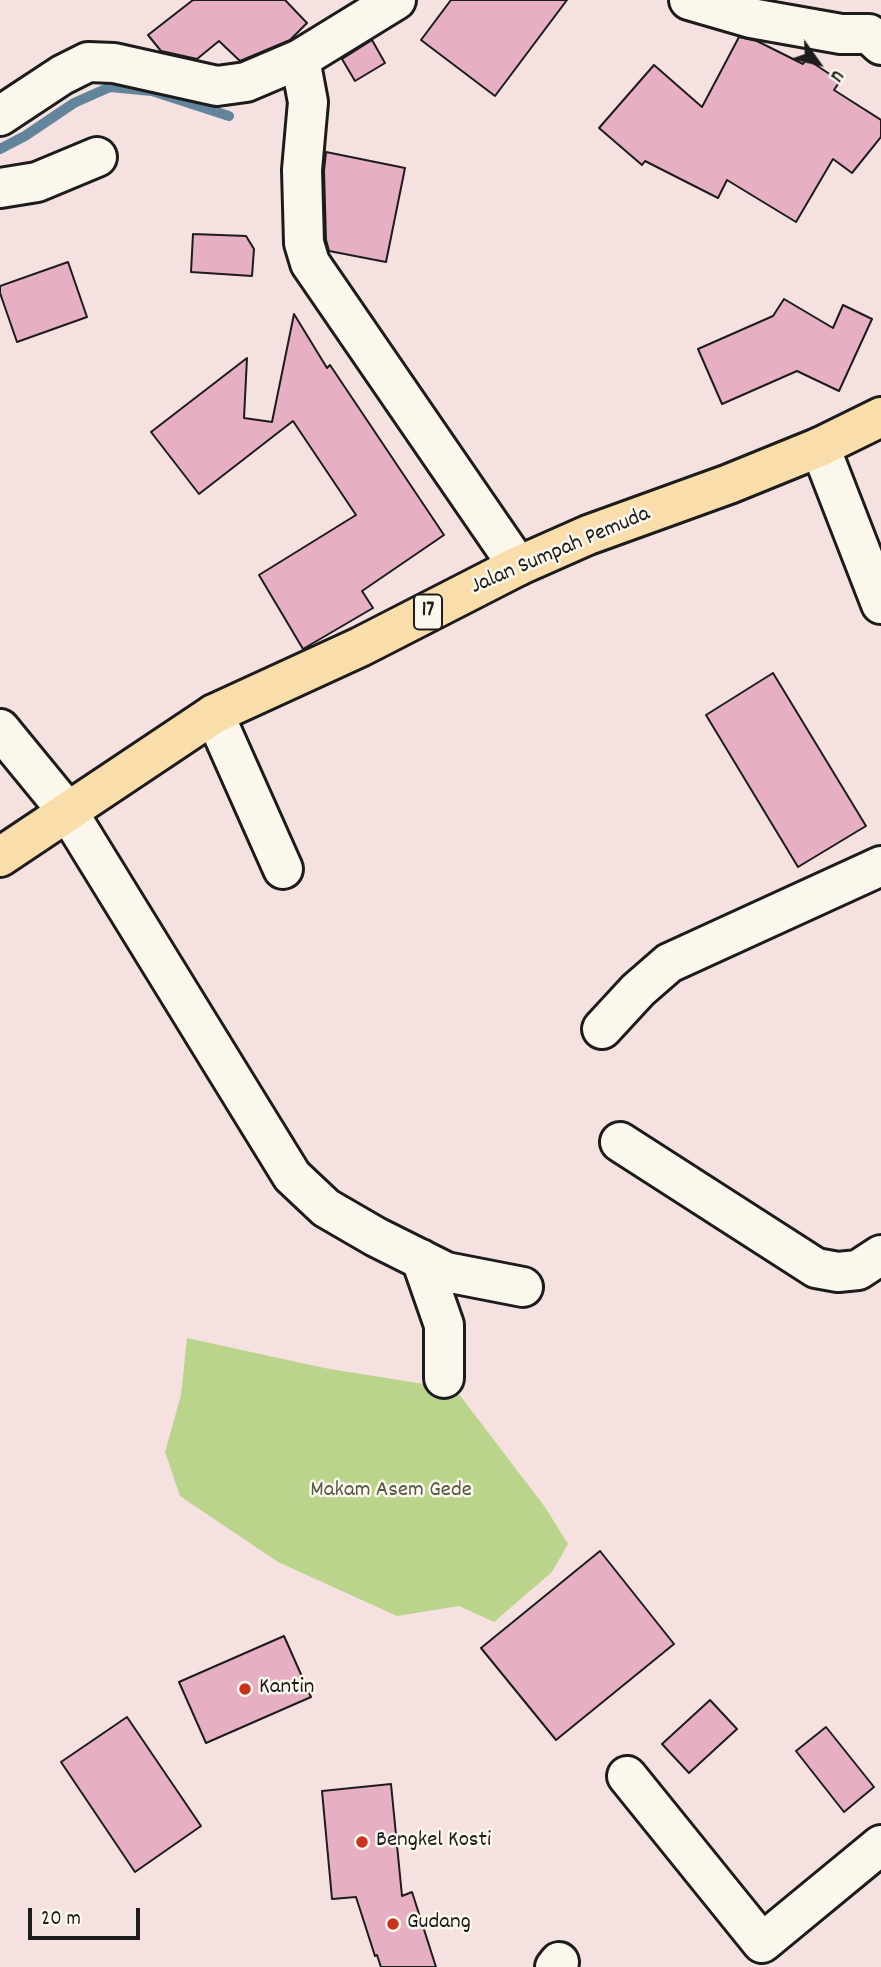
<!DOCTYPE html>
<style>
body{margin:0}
#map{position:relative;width:881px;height:1967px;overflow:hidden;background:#f5e1e0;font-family:Dekko,sans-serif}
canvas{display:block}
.north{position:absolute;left:783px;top:28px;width:70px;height:70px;-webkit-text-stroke:5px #fbf7ec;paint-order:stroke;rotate:124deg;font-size:19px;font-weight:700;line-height:28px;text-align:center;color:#1c1c1c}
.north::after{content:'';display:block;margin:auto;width:24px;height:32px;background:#1c1c1c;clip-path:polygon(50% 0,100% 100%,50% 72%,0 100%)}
.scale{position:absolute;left:28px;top:1908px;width:112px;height:32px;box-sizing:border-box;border:4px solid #1c1c1c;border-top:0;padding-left:9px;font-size:21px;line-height:24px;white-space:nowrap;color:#1c1c1c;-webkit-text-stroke:5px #fbf7ec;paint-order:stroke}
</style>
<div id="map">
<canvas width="881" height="1967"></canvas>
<div class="north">U</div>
<div class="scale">20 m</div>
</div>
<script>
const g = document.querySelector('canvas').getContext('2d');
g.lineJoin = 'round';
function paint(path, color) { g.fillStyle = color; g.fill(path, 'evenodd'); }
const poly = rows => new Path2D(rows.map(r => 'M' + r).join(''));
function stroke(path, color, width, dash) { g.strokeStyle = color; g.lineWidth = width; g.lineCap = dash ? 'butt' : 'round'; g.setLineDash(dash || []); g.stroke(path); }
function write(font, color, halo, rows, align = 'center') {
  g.font = font + ' Dekko,sans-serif'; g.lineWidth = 5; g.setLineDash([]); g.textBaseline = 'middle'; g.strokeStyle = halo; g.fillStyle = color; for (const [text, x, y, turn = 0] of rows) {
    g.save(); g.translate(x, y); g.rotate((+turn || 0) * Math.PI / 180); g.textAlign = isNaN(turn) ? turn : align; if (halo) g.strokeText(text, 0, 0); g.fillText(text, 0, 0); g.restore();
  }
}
const green = poly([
 [187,1338,324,1368,455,1389,545,1507,568,1544,552,1572,494,1622,459,1606,397,1616,278,1562,180,1496,165,1452,181,1395]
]);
const stream = poly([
 [0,149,25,136,74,103,110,87,152,91,229,116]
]);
const building = poly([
 [193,0,285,0,307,23,290,40,240,61,219,41,197,59,161,51,148,35,193,0],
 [451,0,567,0,495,96,421,40,451,0],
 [739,37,757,41,803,64,807,59,840,81,834,90,881,120,881,137,852,173,833,159,796,222,727,180,718,198,645,161,642,165,599,128,654,65,702,107,739,37],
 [372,40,385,63,355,81,342,59,372,40],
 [326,152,405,168,386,262,329,251,326,240,324,171,326,152],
 [193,234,246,236,254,249,252,276,191,272,193,234],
 [68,262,87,317,17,342,0,293,0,286,68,262],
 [784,299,833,328,843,305,872,319,839,391,797,371,722,404,698,349,773,316,784,299],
 [294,314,327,368,330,365,444,535,362,591,373,608,303,649,259,575,356,515,293,421,199,494,151,432,247,358,244,418,272,422,294,314],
 [773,673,866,826,798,867,706,715,773,673],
 [600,1551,674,1644,556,1740,481,1648,600,1551],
 [284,1636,311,1697,206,1743,179,1682,284,1636],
 [710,1700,737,1729,689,1773,662,1744,710,1700],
 [127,1717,201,1826,135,1872,61,1762,127,1717],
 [826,1727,874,1787,844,1812,796,1751,826,1727],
 [391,1784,402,1896,412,1892,436,1967,381,1967,377,1955,375,1956,356,1897,332,1899,322,1791,391,1784]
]);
const minor = poly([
 [689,0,751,18,841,34,869,34,881,45],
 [300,59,308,102,302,170,304,243,310,263,518,566],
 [0,116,62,75,88,62,114,63,217,86,246,82,300,59,396,0],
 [0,188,37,182,97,157],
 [820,447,881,604],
 [214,714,283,869],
 [0,729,68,812,292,1176,326,1208,376,1237,446,1272,523,1287],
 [602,1029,638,990,669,963,881,866],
 [620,1142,816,1268,838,1272,858,1270,881,1255],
 [421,1259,444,1325,444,1378],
 [627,1776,762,1943,881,1845],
 [555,1967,559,1962]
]);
const highway = poly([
 [0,857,214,714,360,647,518,566,588,535,729,484,820,447,881,417]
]);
const markers = [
 [245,1689,7,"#c8321e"],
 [362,1842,7,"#c8321e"],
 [393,1924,7,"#c8321e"]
];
const shields = [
 [428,612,28]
];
const shieldNames = [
 ["17",428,612]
];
const streetNames = [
 ["Jalan Sumpah Pemuda",561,552,-23]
];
const parkNames = [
 ["Makam Asem Gede",391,1492]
];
const poiNames = [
 ["Kantin",259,1689],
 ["Bengkel Kosti",376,1842],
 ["Gudang",407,1924]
];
paint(green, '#bbd48b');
stroke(stream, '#62859b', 10);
paint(building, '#e7afc4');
stroke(building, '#1c1c1c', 2);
stroke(minor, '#1c1c1c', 44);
stroke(highway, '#1c1c1c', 44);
stroke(minor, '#fbf7ec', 38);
stroke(highway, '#f9deab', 38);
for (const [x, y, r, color] of markers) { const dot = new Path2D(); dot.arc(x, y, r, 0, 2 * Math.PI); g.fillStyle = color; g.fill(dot); stroke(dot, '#fbf7ec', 2.5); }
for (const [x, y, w] of shields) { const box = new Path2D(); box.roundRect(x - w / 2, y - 17.5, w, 35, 5); g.fillStyle = '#fbf7ec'; g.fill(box); stroke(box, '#1c1c1c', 2); }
write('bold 21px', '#1c1c1c', null, shieldNames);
write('23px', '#1c1c1c', '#fbf7ec', streetNames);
write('23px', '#545c43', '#fbf7ec', parkNames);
write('23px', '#1c1c1c', '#fbf7ec', poiNames, 'left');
</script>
